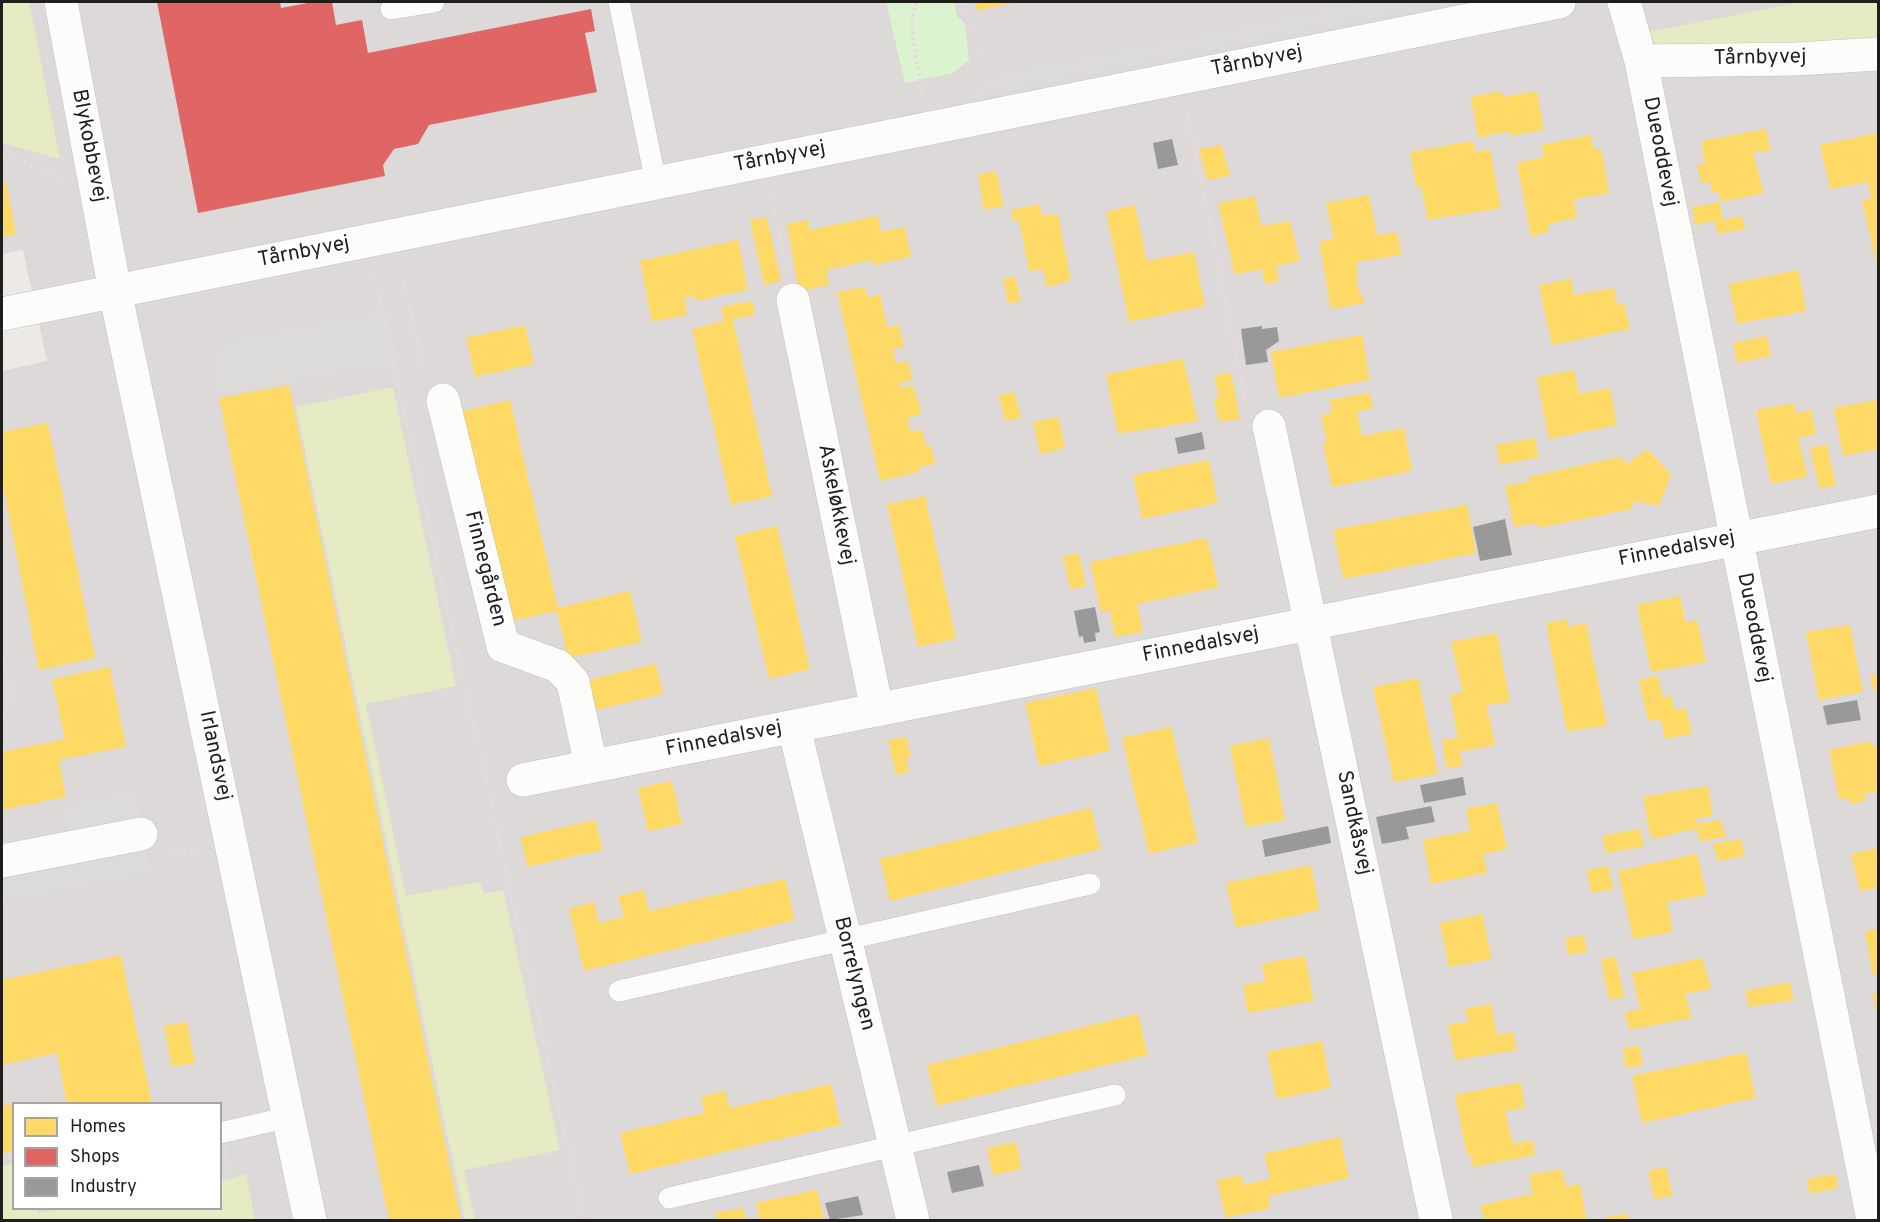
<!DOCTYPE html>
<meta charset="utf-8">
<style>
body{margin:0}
#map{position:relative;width:1880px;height:1222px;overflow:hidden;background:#ede9e6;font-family:Overpass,sans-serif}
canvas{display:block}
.frame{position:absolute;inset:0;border:3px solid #1e1e1e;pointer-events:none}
.legend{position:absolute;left:12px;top:1102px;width:210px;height:108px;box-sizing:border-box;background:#fff;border:2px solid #a5a5a5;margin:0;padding:8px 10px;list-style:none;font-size:18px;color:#1e1e1e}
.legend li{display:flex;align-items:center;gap:12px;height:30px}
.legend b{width:30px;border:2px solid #a5a5a5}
</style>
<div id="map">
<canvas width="1880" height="1222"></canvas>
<div class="frame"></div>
<ul class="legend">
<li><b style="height:16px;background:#ffd966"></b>Homes</li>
<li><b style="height:16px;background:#e06666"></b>Shops</li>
<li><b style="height:16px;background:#999"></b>Industry</li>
</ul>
</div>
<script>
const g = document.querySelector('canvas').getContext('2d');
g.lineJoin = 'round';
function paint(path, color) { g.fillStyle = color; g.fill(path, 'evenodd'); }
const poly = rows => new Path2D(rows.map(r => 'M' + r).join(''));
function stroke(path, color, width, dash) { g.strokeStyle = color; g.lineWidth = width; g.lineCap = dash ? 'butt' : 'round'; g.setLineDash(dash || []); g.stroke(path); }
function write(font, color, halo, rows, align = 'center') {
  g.font = font + ' Overpass,sans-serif'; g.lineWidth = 6; g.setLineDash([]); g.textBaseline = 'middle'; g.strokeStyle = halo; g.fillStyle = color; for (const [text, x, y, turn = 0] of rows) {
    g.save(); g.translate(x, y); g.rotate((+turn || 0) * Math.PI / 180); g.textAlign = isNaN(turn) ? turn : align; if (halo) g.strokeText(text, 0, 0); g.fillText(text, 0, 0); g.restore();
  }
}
const residential = poly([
 [2,2,1878,2,1878,1220,2,1220,2,371,47,361,23,250,2,254],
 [14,1104,220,1104,220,1208,14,1208]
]);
const grass = poly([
 [2,2,29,2,60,159,2,143],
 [1802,2,1878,2,1878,41,1658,47,1648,32],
 [393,387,456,686,366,704,406,896,480,882,484,894,503,890,560,1150,464,1170,475,1220,465,1220,296,407],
 [13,1164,14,1208,37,1209,38,1213,65,1208,220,1208,221,1181,246,1174,255,1220,2,1220,2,1166]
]);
const park = poly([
 [886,2,954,2,957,16,965,24,969,60,953,73,905,83]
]);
const parking = poly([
 [1371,2,1424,2,1425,5,969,96,998,75],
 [388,311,397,362,219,395,214,359,228,341],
 [134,791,151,872,2,902,2,847,68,832,65,807],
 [220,1116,233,1178,221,1181]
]);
const homes = poly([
 [975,2,1017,2,977,11],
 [1501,91,1503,97,1537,91,1544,130,1511,136,1510,131,1478,138,1471,97],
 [1766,129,1771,150,1753,153,1764,193,1721,202,1719,192,1712,193,1710,181,1701,183,1697,165,1705,163,1701,141],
 [1878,133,1878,270,1862,200,1871,199,1868,182,1830,189,1820,145],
 [1591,135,1594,150,1601,148,1609,193,1574,199,1577,218,1548,224,1549,232,1531,236,1517,163,1544,157,1541,145],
 [1473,141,1475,152,1490,149,1501,208,1428,220,1421,186,1416,187,1410,152],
 [1222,145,1230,176,1207,180,1199,149],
 [996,171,1004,206,984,210,978,174],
 [6,182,16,234,2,237,2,183],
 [1369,195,1377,235,1397,232,1402,255,1357,262,1357,285,1365,303,1331,309,1319,242,1334,239,1326,203],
 [1255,196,1261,226,1290,221,1300,261,1276,266,1279,281,1265,284,1262,269,1235,275,1218,203],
 [1720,202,1723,220,1742,216,1745,229,1717,234,1715,221,1695,225,1692,207],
 [1040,204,1042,216,1058,214,1071,281,1046,287,1043,269,1029,271,1019,220,1014,222,1011,210],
 [1135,205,1147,261,1194,252,1205,306,1129,322,1106,212],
 [878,216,881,232,905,227,911,257,873,265,872,260,826,270,829,285,799,292,787,224,808,220,809,230],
 [767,217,781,281,764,285,750,220],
 [738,240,748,290,696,301,695,296,684,298,687,315,652,322,640,261],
 [1799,270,1806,311,1737,324,1729,284],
 [1015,276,1021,301,1008,304,1003,279],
 [1571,279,1574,295,1614,288,1618,305,1624,303,1630,329,1552,345,1539,285],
 [865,287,867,297,880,294,887,327,899,325,904,347,893,349,896,363,908,361,913,380,899,383,901,388,913,385,922,414,907,418,910,432,922,430,926,446,931,446,935,464,919,467,920,472,880,481,837,292],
 [753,301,755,315,733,319,772,496,731,505,692,329,724,321,721,307],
 [525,325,534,364,475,377,466,338],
 [1362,335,1370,380,1279,398,1271,352],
 [1767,336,1771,356,1737,363,1733,343],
 [1183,359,1198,421,1118,434,1106,374],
 [1574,370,1579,394,1610,388,1617,425,1549,439,1537,377],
 [1231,372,1240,419,1219,422,1214,398,1219,397,1214,376],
 [289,385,461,1220,389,1220,219,398],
 [1015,392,1021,418,1005,421,999,395],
 [1370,393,1373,408,1357,412,1362,436,1404,428,1412,471,1332,487,1323,443,1327,442,1321,415,1332,413,1330,400],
 [510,400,558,608,630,591,642,642,568,658,557,611,507,622,459,412],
 [1878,400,1878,449,1843,456,1834,408],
 [1794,403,1796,413,1811,410,1816,434,1799,438,1807,477,1771,484,1756,410],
 [1058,417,1065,448,1040,454,1033,422],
 [48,423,95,658,39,670,2,480,2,432],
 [1535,438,1539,457,1500,465,1496,445],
 [1827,444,1836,486,1819,488,1810,448],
 [1647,449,1671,474,1659,506,1633,501,1632,509,1538,528,1537,523,1514,527,1505,486,1529,482,1528,477,1620,457,1627,464],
 [1209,460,1218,503,1142,519,1133,475],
 [925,496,956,639,918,647,887,504],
 [1467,505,1476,553,1343,579,1333,530],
 [777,526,810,669,769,679,735,536],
 [1207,538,1219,587,1137,604,1143,632,1115,637,1110,610,1101,612,1090,562],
 [1079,553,1086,586,1070,589,1063,556],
 [1680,596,1685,622,1697,620,1706,662,1651,672,1637,605],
 [1566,619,1568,627,1586,623,1607,725,1567,732,1546,623],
 [1850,625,1863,692,1819,700,1806,632],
 [1497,633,1510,702,1487,705,1495,745,1460,752,1463,765,1447,769,1442,740,1458,738,1450,695,1463,692,1451,642],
 [656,664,663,694,595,710,588,680],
 [110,667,126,747,59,760,66,797,2,810,2,752,65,739,52,679],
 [1878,674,1878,690,1874,691,1870,676],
 [1658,676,1663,697,1671,696,1675,710,1686,708,1692,734,1665,739,1661,720,1648,721,1639,680],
 [1418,678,1438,774,1394,782,1373,687],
 [1096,688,1110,751,1039,766,1025,703],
 [1171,727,1198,842,1149,854,1122,738],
 [906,737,911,758,906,758,909,772,896,775,888,740],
 [1269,738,1285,820,1246,827,1230,746],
 [1871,741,1873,747,1878,746,1878,791,1864,794,1866,801,1850,804,1848,798,1839,799,1829,750],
 [672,781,682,824,648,831,638,788],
 [1708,786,1713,816,1696,819,1697,824,1721,820,1726,837,1700,842,1697,829,1651,839,1643,797],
 [1497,803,1507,849,1483,854,1487,873,1431,884,1423,840,1470,831,1466,809],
 [1091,808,1101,849,890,901,880,859],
 [595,820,603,850,527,867,521,837],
 [1640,829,1644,847,1606,853,1602,836],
 [1741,839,1745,856,1718,861,1713,844],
 [1878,848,1878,888,1860,891,1851,854],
 [1697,854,1707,895,1667,902,1673,932,1633,939,1618,871],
 [1311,865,1320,910,1236,928,1226,883],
 [1608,866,1614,889,1591,893,1587,870],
 [785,879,795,920,584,971,569,909,594,902,599,923,624,917,618,896,644,890,649,911],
 [1482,914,1492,959,1449,967,1440,923],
 [1878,929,1878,975,1873,976,1865,931],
 [1584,936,1588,952,1568,955,1565,938],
 [121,955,152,1104,67,1104,57,1053,2,1065,2,980],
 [1305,956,1314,1001,1248,1013,1243,985,1265,981,1262,964],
 [1616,957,1624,997,1609,1000,1601,959],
 [1703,958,1711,989,1685,994,1692,1018,1629,1030,1625,1012,1640,1009,1632,973],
 [1790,982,1794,1000,1749,1007,1745,991],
 [1878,993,1878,1018,1872,994],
 [1491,1004,1497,1035,1513,1032,1517,1050,1455,1060,1448,1025,1468,1022,1465,1009],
 [1138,1014,1148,1055,937,1106,927,1065],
 [187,1022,195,1063,172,1067,164,1026],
 [1322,1041,1331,1088,1277,1099,1267,1052],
 [1640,1046,1643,1065,1626,1068,1623,1048],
 [1746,1053,1756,1098,1642,1123,1632,1076],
 [1521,1082,1525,1108,1505,1111,1513,1144,1533,1140,1535,1155,1473,1167,1471,1155,1467,1155,1455,1095],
 [831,1084,841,1125,630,1174,620,1133,705,1113,701,1096,725,1091,730,1108],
 [14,1104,14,1151,2,1154,2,1106],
 [1340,1137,1349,1178,1268,1196,1270,1208,1226,1218,1217,1180,1241,1175,1244,1185,1270,1179,1264,1154],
 [1016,1142,1021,1169,993,1175,987,1148],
 [1666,1167,1673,1196,1654,1199,1648,1171],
 [1561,1169,1566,1187,1580,1184,1587,1220,1484,1220,1481,1205,1533,1194,1529,1175],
 [1835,1174,1838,1188,1810,1194,1807,1179],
 [817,1190,824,1218,760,1220,756,1203],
 [743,1208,746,1220,717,1220,715,1213],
 [1628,1214,1629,1220,1607,1220,1606,1217]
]);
const shops = poly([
 [157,2,280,2,281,8,313,2,332,2,336,25,362,20,368,53,591,9,595,31,585,33,597,92,429,125,418,144,394,149,383,165,385,176,198,213]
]);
const industry = poly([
 [1172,139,1178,165,1158,169,1153,143],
 [1262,326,1262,329,1277,327,1279,341,1266,350,1268,362,1246,365,1241,329],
 [1202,432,1205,449,1178,454,1175,438],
 [1505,519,1512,555,1480,561,1473,527],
 [1095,607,1100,632,1095,633,1096,641,1084,643,1083,636,1079,637,1074,611],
 [1857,700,1861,720,1827,725,1823,706],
 [1463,777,1466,795,1424,803,1420,785],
 [1431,806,1435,822,1406,827,1409,839,1382,844,1376,817],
 [1328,826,1331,843,1265,857,1262,840],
 [979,1165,984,1186,952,1193,947,1172],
 [858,1196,863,1215,830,1220,825,1203]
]);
const path = poly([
 [916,2,911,25,922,95],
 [962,2,979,55],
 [1187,110,1246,403],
 [2,153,61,179],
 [771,195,787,270],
 [401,269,425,373],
 [373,272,584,1220],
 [2,661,11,692,5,712,2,714],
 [166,856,199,849],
 [2,1159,14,1156]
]);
const service = poly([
 [619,2,656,183],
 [391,9,434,2],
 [619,991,1090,884],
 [220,1133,289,1117],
 [669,1198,1115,1095]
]);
const minor = poly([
 [61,2,115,291],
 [1624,2,1641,61,1873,1220],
 [1641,61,1796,59,1878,54],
 [793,300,877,710],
 [443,400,503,646,558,666,573,682,591,766],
 [1269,426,1436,1220],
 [794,727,913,1220],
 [523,780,1878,511],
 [2,861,141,834]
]);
const tertiary = poly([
 [115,291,310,1220],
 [2,314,1559,2]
]);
const streetNames = [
 ["Tårnbyvej",1760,59,-1],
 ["Tårnbyvej",1257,62,-11],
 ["Blykobbevej",88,146,79],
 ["Dueoddevej",1659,152,79],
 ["Tårnbyvej",780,158,-11],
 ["Tårnbyvej",304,253,-11],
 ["Askeløkkevej",835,505,79],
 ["Finnedalsvej",1677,550,-11],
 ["Finnegården",484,569,76],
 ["Dueoddevej",1753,628,79],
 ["Finnedalsvej",1201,646,-11],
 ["Finnedalsvej",724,740,-11],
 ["Irlandsvej",214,756,78],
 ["Sandkåsvej",1353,823,78],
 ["Borrelyngen",853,974,76]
];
paint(residential, '#dcd9d8');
paint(grass, '#e6ebc3');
paint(park, '#dbf4cf');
paint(parking, '#dddbda');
paint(homes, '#ffd966');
paint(shops, '#e06666');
paint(industry, '#999');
stroke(service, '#c2c0bf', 22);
stroke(minor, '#c2c0bf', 34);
stroke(tertiary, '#c2c0bf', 34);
stroke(path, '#ebd8dc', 4, [3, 3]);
stroke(service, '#fcfcfb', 21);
stroke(minor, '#fcfcfb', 33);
stroke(tertiary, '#fcfcfb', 33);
write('21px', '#1e1e1e', '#fff', streetNames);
</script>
